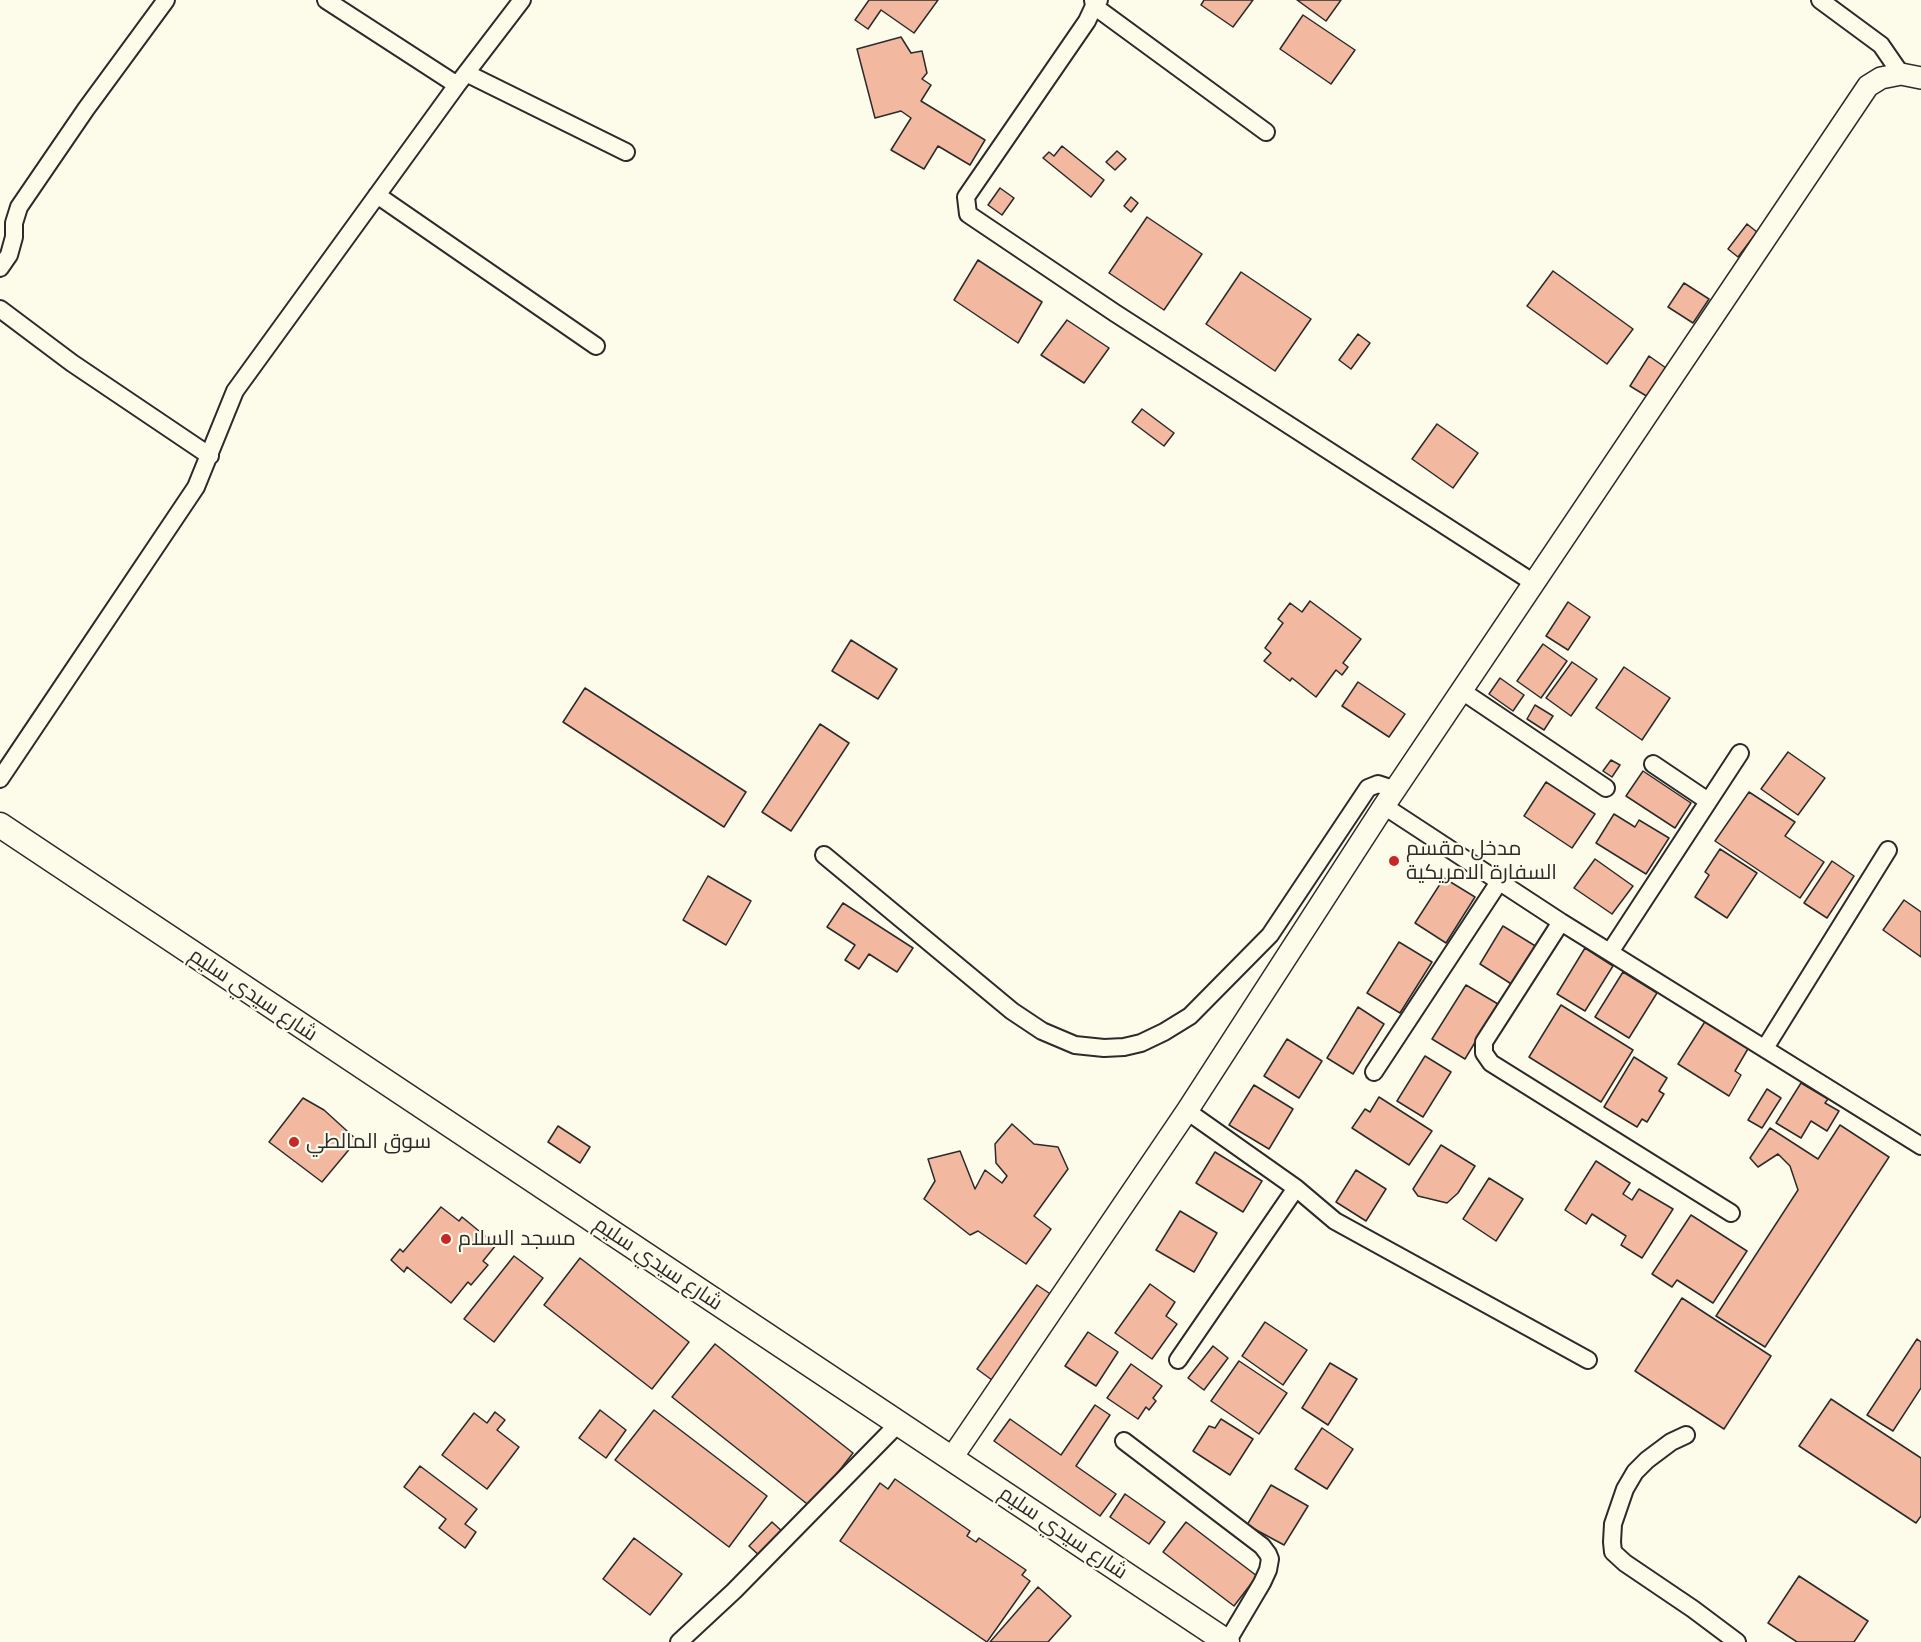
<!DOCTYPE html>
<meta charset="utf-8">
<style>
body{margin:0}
canvas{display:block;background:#fdfbea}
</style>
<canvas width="1921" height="1642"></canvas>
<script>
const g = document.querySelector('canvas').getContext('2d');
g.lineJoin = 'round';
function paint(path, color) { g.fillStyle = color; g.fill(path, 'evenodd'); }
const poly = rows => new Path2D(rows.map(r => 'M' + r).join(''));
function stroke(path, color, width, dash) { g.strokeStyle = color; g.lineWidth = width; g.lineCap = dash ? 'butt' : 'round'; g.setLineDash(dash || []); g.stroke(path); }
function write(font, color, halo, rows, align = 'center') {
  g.font = font + ' "PT Sans",Cairo,sans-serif'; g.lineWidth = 4.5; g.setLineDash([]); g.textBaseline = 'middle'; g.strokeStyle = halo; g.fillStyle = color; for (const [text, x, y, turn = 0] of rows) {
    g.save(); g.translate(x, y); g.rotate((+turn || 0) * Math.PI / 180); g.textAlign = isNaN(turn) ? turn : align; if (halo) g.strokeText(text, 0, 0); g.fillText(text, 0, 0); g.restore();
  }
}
const building = poly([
 [869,0,938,0,914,33,881,10,868,29,855,20,869,0],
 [1204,0,1253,0,1233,27,1201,5,1204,0],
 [1297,0,1341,0,1326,21,1297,0],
 [1303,15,1355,50,1331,84,1280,49,1303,15],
 [901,37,911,53,922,51,927,73,922,79,931,85,921,101,985,140,970,165,938,146,924,169,891,150,911,118,901,111,875,118,857,49,901,37],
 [1062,146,1104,180,1091,197,1043,158,1049,152,1054,156,1062,146],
 [1117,151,1126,159,1115,170,1106,162,1117,151],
 [1000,188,1014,198,1002,215,988,205,1000,188],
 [1131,197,1138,203,1131,212,1124,206,1131,197],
 [1147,217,1202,254,1164,310,1109,273,1147,217],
 [1747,224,1757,232,1738,257,1728,249,1747,224],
 [978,260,1042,302,1018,343,954,300,978,260],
 [1553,271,1633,329,1607,364,1527,306,1553,271],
 [1241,272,1311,319,1275,371,1206,324,1241,272],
 [1684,283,1709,299,1693,323,1668,307,1684,283],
 [1067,320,1109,348,1084,383,1041,355,1067,320],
 [1358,334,1370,343,1351,369,1339,360,1358,334],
 [1649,356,1666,368,1648,397,1630,386,1649,356],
 [1142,409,1174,433,1164,446,1132,422,1142,409],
 [1437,424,1478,453,1453,488,1412,459,1437,424],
 [1310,601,1361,639,1343,663,1348,667,1342,675,1336,670,1316,697,1292,678,1290,681,1264,661,1271,653,1265,648,1283,623,1278,619,1290,603,1302,612,1310,601],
 [1568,602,1590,617,1568,650,1546,636,1568,602],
 [851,640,897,669,878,699,832,671,851,640],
 [1543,644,1567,661,1541,698,1517,681,1543,644],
 [1572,662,1597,679,1571,716,1546,698,1572,662],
 [1624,667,1670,698,1642,740,1596,708,1624,667],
 [1500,678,1524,695,1513,711,1489,694,1500,678],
 [1358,682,1405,714,1389,737,1342,706,1358,682],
 [585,688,746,792,724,827,563,722,585,688],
 [1535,705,1553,716,1544,730,1527,719,1535,705],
 [820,724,849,743,791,831,762,812,820,724],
 [1788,752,1825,778,1798,815,1761,789,1788,752],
 [1611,760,1620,765,1612,777,1603,771,1611,760],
 [1643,771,1691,803,1675,828,1626,796,1643,771],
 [1546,782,1595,814,1572,848,1524,816,1546,782],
 [1749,792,1795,822,1785,836,1824,862,1800,898,1715,841,1749,792],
 [1614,814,1635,827,1639,820,1669,838,1646,874,1596,843,1614,814],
 [1720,849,1757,873,1727,918,1695,897,1709,875,1705,872,1720,849],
 [1595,859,1633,886,1612,914,1574,888,1595,859],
 [1832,861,1854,876,1827,918,1804,903,1832,861],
 [708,876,751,901,726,945,683,920,708,876],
 [1444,878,1475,897,1446,943,1415,923,1444,878],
 [1904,900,1921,912,1921,957,1883,930,1904,900],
 [843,903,913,948,897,972,869,954,859,969,845,960,855,945,827,927,843,903],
 [1503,926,1537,947,1513,985,1480,964,1503,926],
 [1399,942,1432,962,1400,1013,1367,993,1399,942],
 [1585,948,1613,966,1585,1011,1557,994,1585,948],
 [1623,972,1657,993,1629,1038,1595,1017,1623,972],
 [1466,985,1498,1004,1465,1059,1432,1039,1466,985],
 [1561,1005,1633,1050,1601,1102,1529,1057,1561,1005],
 [1358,1007,1384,1024,1353,1074,1327,1058,1358,1007],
 [1706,1020,1749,1047,1735,1071,1741,1075,1729,1096,1678,1064,1706,1020],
 [1287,1039,1322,1061,1299,1098,1264,1076,1287,1039],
 [1425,1056,1451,1072,1423,1117,1397,1101,1425,1056],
 [1634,1057,1667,1078,1659,1091,1664,1094,1647,1122,1642,1119,1637,1127,1604,1107,1634,1057],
 [1801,1083,1828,1099,1825,1103,1839,1111,1827,1131,1811,1121,1801,1138,1776,1123,1801,1083],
 [1254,1085,1293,1109,1269,1149,1229,1125,1254,1085],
 [1767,1089,1781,1098,1762,1128,1748,1120,1767,1089],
 [1379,1097,1432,1131,1409,1165,1352,1128,1365,1109,1370,1112,1379,1097],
 [303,1098,324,1110,357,1140,322,1182,269,1142,303,1098],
 [1012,1124,1034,1144,1058,1147,1068,1169,1034,1216,1051,1229,1026,1264,978,1231,970,1235,924,1199,935,1181,928,1159,960,1151,975,1189,985,1170,1002,1183,1007,1176,996,1163,995,1144,1012,1124],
 [1840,1125,1889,1157,1765,1347,1716,1316,1798,1190,1790,1166,1778,1154,1758,1167,1750,1158,1770,1128,1818,1159,1840,1125],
 [558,1126,590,1147,580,1163,548,1142,558,1126],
 [1441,1145,1475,1166,1458,1193,1447,1203,1418,1196,1413,1189,1441,1145],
 [1215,1152,1262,1181,1243,1212,1196,1183,1215,1152],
 [1596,1161,1630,1183,1623,1194,1632,1200,1639,1189,1673,1209,1642,1258,1621,1245,1626,1236,1592,1214,1586,1224,1565,1210,1596,1161],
 [1356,1170,1386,1189,1366,1221,1336,1202,1356,1170],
 [1489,1178,1523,1199,1496,1241,1463,1219,1489,1178],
 [441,1207,459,1221,462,1217,496,1245,483,1261,488,1265,471,1285,468,1282,451,1303,407,1267,404,1272,391,1260,400,1249,403,1252,441,1207],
 [1180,1211,1217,1233,1194,1272,1156,1250,1180,1211],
 [1691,1215,1747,1251,1713,1303,1677,1280,1672,1287,1652,1274,1691,1215],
 [514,1256,543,1278,494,1342,464,1319,514,1256],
 [580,1258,689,1342,652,1389,544,1305,580,1258],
 [1150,1284,1175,1302,1166,1316,1177,1324,1152,1359,1115,1333,1150,1284],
 [1037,1285,1052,1295,996,1383,977,1369,1037,1285],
 [1682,1298,1771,1356,1724,1429,1635,1371,1682,1298],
 [1265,1322,1307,1350,1283,1385,1242,1356,1265,1322],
 [1088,1332,1118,1352,1096,1386,1065,1366,1088,1332],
 [1917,1339,1921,1342,1921,1388,1893,1431,1867,1415,1917,1339],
 [715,1344,853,1453,811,1507,672,1397,715,1344],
 [1213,1346,1228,1358,1204,1390,1188,1378,1213,1346],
 [1239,1361,1287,1393,1259,1434,1211,1401,1239,1361],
 [1330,1363,1357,1379,1328,1425,1302,1408,1330,1363],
 [1131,1364,1162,1386,1153,1398,1156,1401,1149,1410,1146,1407,1138,1419,1107,1398,1131,1364],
 [1831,1399,1921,1458,1921,1516,1916,1523,1799,1446,1831,1399],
 [1095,1405,1110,1415,1076,1466,1116,1494,1100,1516,994,1441,1010,1419,1061,1455,1095,1405],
 [600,1410,626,1430,606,1458,579,1438,600,1410],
 [654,1410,767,1496,729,1547,615,1460,654,1410],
 [495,1412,505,1420,497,1430,519,1447,487,1489,442,1455,474,1413,487,1423,495,1412],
 [1221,1419,1253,1439,1230,1475,1193,1451,1209,1426,1215,1428,1221,1419],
 [1322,1428,1353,1449,1327,1489,1295,1469,1322,1428],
 [420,1466,477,1509,465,1524,476,1532,465,1548,439,1528,446,1519,404,1487,420,1466],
 [895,1479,970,1531,967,1536,976,1542,979,1538,1026,1570,1022,1575,1030,1581,987,1642,840,1541,880,1483,888,1489,895,1479],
 [1271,1485,1308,1506,1284,1545,1247,1525,1271,1485],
 [1125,1494,1165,1522,1149,1544,1110,1517,1125,1494],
 [772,1522,785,1534,762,1558,749,1546,772,1522],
 [1186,1522,1257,1576,1234,1606,1163,1552,1186,1522],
 [634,1538,682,1574,650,1615,603,1579,634,1538],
 [1799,1576,1868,1621,1854,1642,1797,1642,1768,1623,1799,1576],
 [1038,1587,1071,1616,1048,1642,990,1642,1038,1587]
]);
const minor = poly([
 [326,0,457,85],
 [1093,0,1094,6,1087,21,966,197,968,214,1115,313,1534,583],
 [1099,0,1094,6,1266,132],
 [1820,0,1881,45,1901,74],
 [466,73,626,152],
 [377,195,596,346],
 [0,268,9,255,14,237,14,223,19,207,86,109,166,0],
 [0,309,72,363,210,456],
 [1462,691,1606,788],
 [1653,764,1708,801],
 [0,779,196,487,235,391,457,85,522,0],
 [1384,806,1561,922,1921,1146],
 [824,855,1012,1011,1042,1031,1075,1045,1104,1048,1124,1047,1141,1043,1164,1032,1190,1016,1270,935,1368,788,1378,784,1396,790],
 [1561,922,1484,1042,1484,1053,1491,1063,1731,1213],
 [1610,952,1740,753],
 [1765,1048,1888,850],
 [1374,1072,1499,882],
 [1187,1111,1296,1188,1335,1221,1588,1360],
 [1178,1360,1296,1188],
 [1686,1435,1671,1442,1647,1460,1635,1472,1625,1489,1613,1524,1612,1542,1613,1552,1625,1563,1693,1609,1737,1642],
 [1124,1441,1262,1546,1268,1554,1270,1559,1268,1570,1262,1583,1227,1642],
 [679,1642,734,1591,898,1424]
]);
const tertiary = poly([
 [951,1459,1187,1111,1384,806,1868,86,1881,78,1901,74,1921,78]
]);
const secondary = poly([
 [0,825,1227,1642]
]);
const markers = [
 [1394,861,6,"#c62828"],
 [294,1142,6,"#c62828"],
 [446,1239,6,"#c62828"]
];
const poiNames = [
 ["مدخل مقسم",1406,849],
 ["السفارة الامريكية",1406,873],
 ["سوق المالطي",306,1142],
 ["مسجد السلام",458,1239]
];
const streetNames = [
 ["شارع سيدي سليم",253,995,34],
 ["شارع سيدي سليم",658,1264,34],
 ["شارع سيدي سليم",1063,1533,34]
];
paint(building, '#f2b8a0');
stroke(building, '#2b2b2b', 1.5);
stroke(minor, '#2b2b2b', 20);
stroke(tertiary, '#2b2b2b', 24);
stroke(secondary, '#2b2b2b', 27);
stroke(minor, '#fdfbea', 16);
stroke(tertiary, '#fdfbea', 21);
stroke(secondary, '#fdfbea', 24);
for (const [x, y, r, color] of markers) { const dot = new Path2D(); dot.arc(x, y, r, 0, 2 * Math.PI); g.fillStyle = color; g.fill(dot); stroke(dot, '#fdfbea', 2); }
write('21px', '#2b2b2b', '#fdfbea', poiNames, 'left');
write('21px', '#2b2b2b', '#fdfbea', streetNames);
</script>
